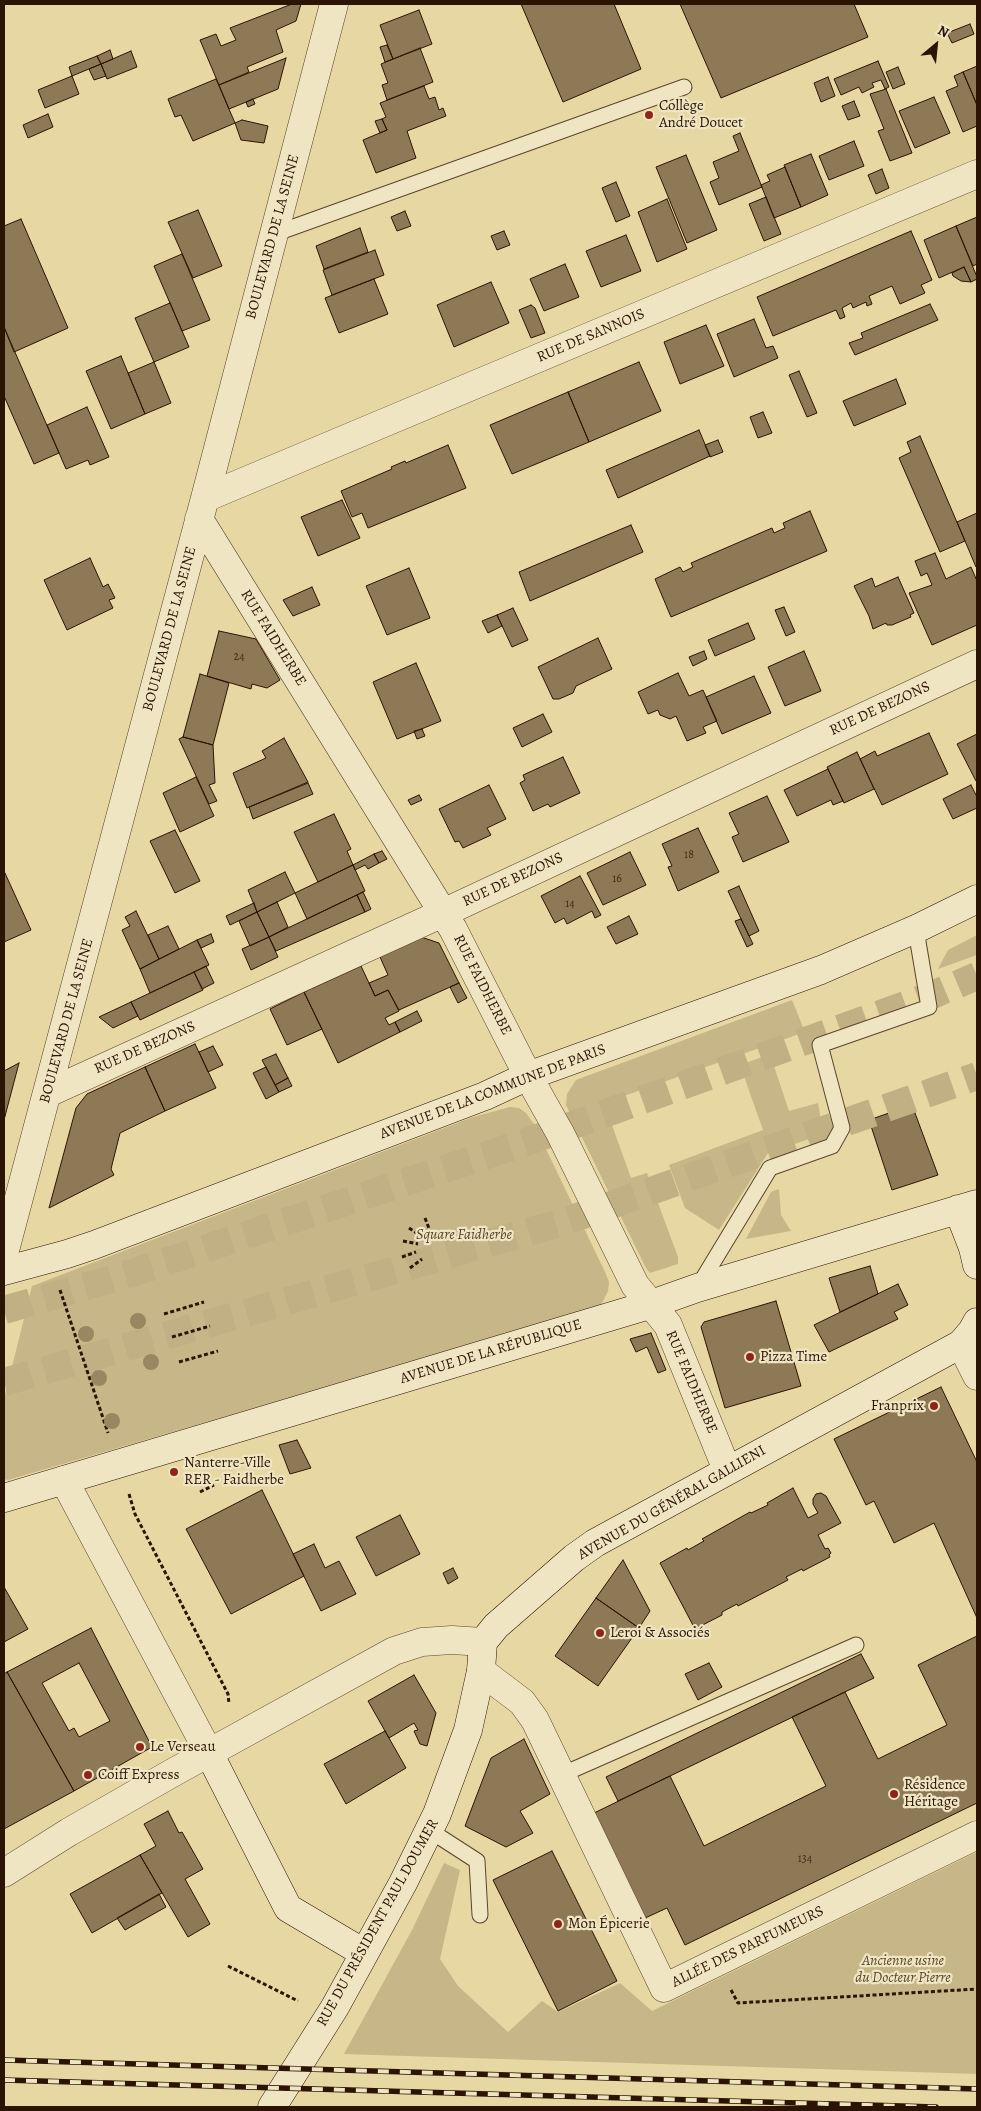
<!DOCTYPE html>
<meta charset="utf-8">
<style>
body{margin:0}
#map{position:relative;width:981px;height:2111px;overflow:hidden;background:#e7d7a3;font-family:Alegreya,serif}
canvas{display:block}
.frame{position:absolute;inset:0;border:5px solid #2b1403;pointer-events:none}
.north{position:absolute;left:911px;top:20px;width:50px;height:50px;-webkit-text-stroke:4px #efe5c3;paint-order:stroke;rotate:28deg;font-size:14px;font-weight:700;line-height:20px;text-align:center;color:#2b1403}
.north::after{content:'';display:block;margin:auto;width:18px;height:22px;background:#2b1403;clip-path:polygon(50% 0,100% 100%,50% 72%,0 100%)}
</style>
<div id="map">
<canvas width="981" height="2111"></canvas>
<div class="frame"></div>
<div class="north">N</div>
</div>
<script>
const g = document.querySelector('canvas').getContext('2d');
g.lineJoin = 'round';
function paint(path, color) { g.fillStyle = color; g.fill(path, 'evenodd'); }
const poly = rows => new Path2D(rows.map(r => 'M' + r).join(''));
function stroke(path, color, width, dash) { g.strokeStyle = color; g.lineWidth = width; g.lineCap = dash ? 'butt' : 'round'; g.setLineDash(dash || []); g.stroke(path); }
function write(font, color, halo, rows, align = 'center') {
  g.font = font + ' Alegreya,serif'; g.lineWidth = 4.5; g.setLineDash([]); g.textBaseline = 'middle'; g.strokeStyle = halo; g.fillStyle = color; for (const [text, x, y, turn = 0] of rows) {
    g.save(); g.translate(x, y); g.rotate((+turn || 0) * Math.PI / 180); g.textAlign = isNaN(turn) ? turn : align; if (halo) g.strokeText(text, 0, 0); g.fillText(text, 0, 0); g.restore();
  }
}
const green = poly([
 [977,935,977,955,938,969,948,950],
 [792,1000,805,1032,604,1103,631,1178,647,1173,678,1257,678,1264,650,1273,646,1268,566,1105,567,1094,576,1080],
 [770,1054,789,1111,818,1103,822,1126,812,1138,768,1153,719,1230,685,1208,669,1165,763,1130,740,1065],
 [510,1107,519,1108,526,1113,534,1124,605,1272,609,1282,608,1291,601,1305,419,1360,8,1480,4,1479,4,1399,32,1286,473,1117],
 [779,1189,781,1215,791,1231,746,1239,771,1192],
 [977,1852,977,2074,344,2054,412,1930,444,1863,460,1870,440,1959,458,1986,508,2032,542,2001,558,2012,620,1983,652,2011]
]);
const building = poly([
 [292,4,301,4,296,21,276,30,283,52,247,67,249,72,219,85,200,40,216,34,221,46,236,40,230,28,292,4],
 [521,4,614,4,641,69,563,102,521,4],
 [680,4,854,4,868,37,721,98,680,4],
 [419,10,432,44,393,59,380,25,419,10],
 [970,24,974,34,952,43,947,33,970,24],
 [387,45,393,59,385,62,380,47,387,45],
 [420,48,433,82,387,100,382,85,388,83,381,64,420,48],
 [110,50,113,59,101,64,97,56,110,50],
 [131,51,137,67,107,79,101,64,131,51],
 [97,56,101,64,72,76,69,67,97,56],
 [286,58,278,89,229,109,219,85,286,58],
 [878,61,889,87,885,89,881,80,872,83,874,87,862,93,859,87,841,95,834,79,878,61],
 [101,64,106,76,94,80,89,69,101,64],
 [977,66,977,105,963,72,977,66],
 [898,67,905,84,893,89,886,72,898,67],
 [963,72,977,105,977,126,963,132,946,91,958,86,954,76,963,72],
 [72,76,79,94,45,108,38,90,72,76],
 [828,77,835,96,821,102,814,83,828,77],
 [216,79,235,123,193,141,181,115,175,117,168,99,216,79],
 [424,86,429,99,435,97,439,110,443,108,446,116,407,131,416,158,376,173,363,140,387,130,382,119,386,117,380,103,424,86],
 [886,89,912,153,890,161,878,131,884,129,870,94,886,89],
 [934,97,950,133,915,148,899,111,934,97],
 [253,99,255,104,248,107,246,102,253,99],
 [854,101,860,116,848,120,842,106,854,101],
 [48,114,53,127,28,138,23,125,48,114],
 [382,119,387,130,380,133,375,121,382,119],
 [242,120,268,126,264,143,241,140,235,123,242,120],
 [740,133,762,187,719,205,710,182,719,178,713,162,739,151,733,136,740,133],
 [854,141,864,166,829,180,819,156,854,141],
 [811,154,828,195,801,207,784,165,811,154],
 [686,155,717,230,687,243,656,167,686,155],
 [785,167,801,207,774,218,761,185,770,181,767,175,785,167],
 [882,169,889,188,876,194,868,175,882,169],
 [616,182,630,216,616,222,602,188,616,182],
 [766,197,781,234,764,241,749,204,766,197],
 [667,199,687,249,657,262,638,212,667,199],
 [198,210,222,266,193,278,168,222,198,210],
 [405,211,411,226,397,231,391,217,405,211],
 [977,217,977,264,973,266,956,226,977,217],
 [21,219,68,328,14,352,4,327,4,226,21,219],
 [956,226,977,277,977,279,971,282,964,267,939,278,924,240,956,226],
 [360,228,368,252,324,269,316,246,360,228],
 [504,231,510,245,497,250,491,236,504,231],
 [911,231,932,280,921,285,925,293,900,304,892,286,869,296,872,304,867,306,866,302,853,308,851,303,842,308,845,317,840,319,836,310,773,336,757,297,911,231],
 [626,235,641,271,601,287,586,251,626,235],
 [375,250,384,275,332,295,323,270,375,250],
 [182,254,210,320,182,331,154,266,182,254],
 [565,264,579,297,544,311,530,279,565,264],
 [964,267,971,282,961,281,953,276,952,273,964,267],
 [374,279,388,314,339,333,325,298,374,279],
 [491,282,509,323,454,347,437,305,491,282],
 [170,303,189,347,154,362,135,318,170,303],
 [930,304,938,320,855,355,849,343,863,338,861,333,930,304],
 [531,305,535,308,545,333,531,338,519,310,531,305],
 [754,319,766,348,773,346,778,358,734,377,717,334,754,319],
 [706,325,724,366,680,384,664,342,706,325],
 [4,327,59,453,34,464,4,396,4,327],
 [121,356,145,414,111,429,86,371,121,356],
 [154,362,171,403,145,414,128,373,154,362],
 [639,362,661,411,589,442,568,392,639,362],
 [799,371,817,413,807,417,789,375,799,371],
 [896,379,906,404,854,426,843,401,896,379],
 [568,392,589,442,512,474,490,425,568,392],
 [87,407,109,457,90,465,88,460,66,469,47,425,87,407],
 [763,412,772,433,758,438,750,417,763,412],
 [699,430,710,456,618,498,606,470,699,430],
 [920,436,965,541,940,552,899,458,911,452,907,442,920,436],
 [718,440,723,452,710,457,705,445,718,440],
 [448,445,466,488,368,528,362,513,352,517,341,491,392,469,391,467,405,461,406,463,448,445],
 [342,500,360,538,318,556,301,517,342,500],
 [810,511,827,551,671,617,655,579,680,567,683,572,693,567,691,563,772,528,774,533,785,528,783,523,810,511],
 [977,513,977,567,976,567,957,522,977,513],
 [631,525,643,552,530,601,519,572,631,525],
 [935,553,946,579,971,567,977,581,977,625,932,645,909,593,932,585,927,573,921,576,915,561,935,553],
 [90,558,103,587,108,584,115,598,109,600,113,608,67,630,44,580,90,558],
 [409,568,430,618,387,635,366,586,409,568],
 [898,577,914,613,910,615,911,617,892,625,887,625,886,623,873,629,869,616,854,586,872,578,875,587,898,577],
 [312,587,320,605,293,616,283,600,312,587],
 [784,607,795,632,786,636,775,610,784,607],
 [513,608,528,640,512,647,497,615,513,608],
 [497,615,502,626,488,633,482,621,497,615],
 [748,623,755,639,715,656,708,640,748,623],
 [219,631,256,639,280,680,267,688,252,684,251,689,207,676,219,631],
 [598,638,612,669,576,686,573,693,559,699,553,699,538,667,598,638],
 [704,651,707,659,693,666,689,657,704,651],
 [804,651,821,691,785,706,768,667,804,651],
 [416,663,441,721,397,739,373,682,416,663],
 [678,673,689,696,703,690,717,721,703,727,706,733,687,741,676,716,670,719,660,715,658,710,648,714,638,692,678,673],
 [200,674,229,683,213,745,183,737,200,674],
 [754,676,771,713,722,734,706,697,754,676],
 [543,714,552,732,522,747,513,728,543,714],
 [422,729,425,736,417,739,414,731,422,729],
 [929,733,948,774,882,805,860,759,875,751,877,756,929,733],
 [977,734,977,781,976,781,957,744,977,734],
 [183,737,213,745,215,783,209,785,217,801,209,804,179,739,183,737],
 [284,738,308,782,247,808,233,773,266,758,262,751,284,738],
 [857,752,874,789,844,803,827,767,857,752],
 [563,757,580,793,550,807,548,804,533,811,520,783,525,780,523,775,563,757],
 [828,769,843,801,833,805,831,800,797,816,784,790,828,769],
 [196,777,214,816,180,832,163,793,196,777],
 [308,783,313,794,253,819,249,807,308,783],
 [489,785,506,819,487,828,491,835,463,848,459,841,455,842,439,809,489,785],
 [971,785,977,797,977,808,953,819,943,799,971,785],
 [419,795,422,800,411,805,408,800,419,795],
 [767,796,789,842,743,862,732,837,739,834,729,813,767,796],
 [334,814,351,849,347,851,353,865,318,882,294,832,334,814],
 [698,828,719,872,678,891,668,867,672,866,662,844,698,828],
 [175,830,200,881,175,893,150,841,175,830],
 [382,851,387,859,379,863,374,854,382,851],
 [630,852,646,885,603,905,587,873,630,852],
 [374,854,379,863,368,869,365,865,355,870,353,865,374,854],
 [353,865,365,891,307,919,295,893,353,865],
 [4,871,31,930,4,942,4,871],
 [285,872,295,893,257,912,248,890,285,872],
 [580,876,601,915,595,918,592,911,567,924,564,918,555,923,541,896,580,876],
 [739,886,759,931,749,936,728,891,739,886],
 [363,892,371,909,365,912,357,895,363,892],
 [357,895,365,912,276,951,269,937,357,895],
 [277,902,288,927,269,937,257,912,277,902],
 [254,903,257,912,230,925,226,916,254,903],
 [136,911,159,959,140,969,122,930,130,926,125,917,136,911],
 [257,912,269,937,250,946,239,921,257,912],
 [629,916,638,934,616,944,607,927,629,916],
 [741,919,753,944,747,947,735,921,741,919],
 [168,926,179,949,159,959,148,935,168,926],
 [211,934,214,942,201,948,197,940,211,934],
 [269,937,278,957,251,970,242,949,269,937],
 [421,937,439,943,459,983,399,1010,388,990,375,996,369,983,388,975,380,957,421,937],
 [197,940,209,965,150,993,140,969,197,940],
 [206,966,214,983,202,989,194,972,206,966],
 [361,966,375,996,388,990,399,1011,385,1018,389,1025,395,1022,400,1032,338,1063,304,992,361,966],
 [194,972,203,990,140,1020,131,1002,194,972],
 [459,983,467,998,458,1003,450,987,459,983],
 [304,992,322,1029,287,1045,270,1009,304,992],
 [131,1002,138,1016,113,1028,99,1017,131,1002],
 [417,1011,422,1021,400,1032,395,1022,417,1011],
 [195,1044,216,1088,165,1111,145,1067,195,1044],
 [213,1046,223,1065,208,1072,199,1052,213,1046],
 [276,1054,288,1078,275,1085,262,1060,276,1054],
 [19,1063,4,1120,4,1071,19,1063],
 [145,1067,165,1111,120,1133,111,1169,114,1175,49,1208,76,1108,87,1094,145,1067],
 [266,1067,279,1092,266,1099,253,1073,266,1067],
 [288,1078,292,1086,279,1092,275,1085,288,1078],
 [912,1105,938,1175,892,1190,869,1120,912,1105],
 [870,1266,878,1294,840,1312,829,1278,870,1266],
 [898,1284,908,1305,894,1312,898,1319,829,1352,814,1325,898,1284],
 [776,1301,801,1386,725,1408,701,1327,704,1322,776,1301],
 [651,1333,666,1370,658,1373,647,1347,636,1352,630,1339,651,1333],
 [941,1387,977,1462,977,1618,934,1523,894,1543,874,1501,866,1505,834,1439,941,1387],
 [297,1440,311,1468,290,1474,279,1445,297,1440],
 [793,1488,808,1518,818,1513,813,1504,813,1499,816,1494,821,1493,826,1496,841,1523,818,1535,825,1549,828,1548,831,1553,829,1555,830,1557,803,1571,802,1569,786,1577,788,1580,738,1606,737,1604,722,1612,722,1615,695,1629,660,1563,687,1548,688,1550,704,1541,702,1539,750,1512,751,1513,768,1505,767,1503,793,1488],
 [262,1490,304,1576,231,1614,186,1529,262,1490],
 [400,1515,420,1554,376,1576,356,1537,400,1515],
 [314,1544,325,1568,339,1561,356,1594,321,1611,293,1554,314,1544],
 [623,1560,650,1611,639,1628,596,1598,623,1560],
 [453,1568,458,1578,448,1584,443,1573,453,1568],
 [4,1587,28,1629,4,1642,4,1587],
 [596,1598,639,1628,598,1686,555,1656,596,1598],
 [91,1628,152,1747,74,1791,7,1672,91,1628],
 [79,1663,110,1721,79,1737,74,1728,69,1731,42,1683,79,1663],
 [977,1636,977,1803,685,1945,667,1908,643,1919,592,1814,670,1776,704,1846,826,1786,792,1717,845,1692,878,1759,947,1725,918,1665,977,1636],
 [861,1654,874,1678,618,1801,606,1777,861,1654],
 [709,1663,722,1687,698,1700,685,1674,709,1663],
 [7,1672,74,1791,4,1829,4,1674,7,1672],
 [414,1675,436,1713,427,1746,420,1744,414,1731,418,1730,414,1723,389,1738,368,1701,414,1675],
 [385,1731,406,1768,346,1804,324,1764,385,1731],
 [524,1739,550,1794,520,1811,533,1833,506,1847,465,1826,491,1758,524,1739],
 [168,1811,179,1833,182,1832,203,1869,185,1879,210,1924,188,1937,140,1855,156,1846,144,1824,168,1811],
 [552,1851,617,1981,558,2011,493,1880,552,1851],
 [140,1855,162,1893,92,1933,70,1894,140,1855],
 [159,1894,166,1907,125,1930,117,1918,159,1894]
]);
const highwayTunnel = poly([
 [4,1310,132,1273,526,1142,930,996,977,976],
 [4,1382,563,1222,977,1076]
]);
const path = poly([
 [425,1218,430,1231],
 [409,1228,421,1236],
 [403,1241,418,1244],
 [402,1257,416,1252],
 [410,1268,422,1259],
 [60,1290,108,1433],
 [164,1314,204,1302],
 [172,1337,210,1326],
 [179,1362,218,1351],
 [200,1492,214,1485],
 [129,1494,135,1514,228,1694,229,1704],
 [228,1966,298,2001],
 [731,1990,738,2003,977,1989]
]);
const lane = poly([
 [274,234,684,87],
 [698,1287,770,1168,832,1146,842,1128,820,1045,929,1007,918,942,918,928],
 [561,1775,856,1645],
 [429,1830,477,1861,480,1915]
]);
const street = poly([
 [205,498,977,174],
 [199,519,453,929,528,1076,560,1133,635,1285,668,1325,727,1470],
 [48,1093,443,913,977,664],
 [4,1254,205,498,334,4],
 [961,1344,977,1376],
 [64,1480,209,1753],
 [481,1671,522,1702,535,1720,664,1988,977,1835],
 [4,1873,69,1832,174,1772,394,1651,422,1642,452,1640,483,1642]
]);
const secondary = poly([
 [958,1209,973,1248,977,1265],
 [4,1271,67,1254,94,1245,485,1096,528,1076,821,970,918,928,977,899],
 [4,1498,649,1305,697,1288,977,1204],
 [209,1753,288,1908,364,1953],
 [272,2107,335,2007,403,1883,437,1814,468,1730,481,1671,483,1642,496,1626,574,1558,595,1543,961,1344,972,1331,977,1322]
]);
const rail = poly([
 [4,2060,977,2089],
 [4,2080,936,2107]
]);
const trees = [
 [138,1321],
 [86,1334],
 [151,1362],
 [99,1378],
 [112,1421]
];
const markers = [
 [649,115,5,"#8f2418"],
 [750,1357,5,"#8f2418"],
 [934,1406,5,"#8f2418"],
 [174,1472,5,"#8f2418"],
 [600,1633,5,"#8f2418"],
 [140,1747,5,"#8f2418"],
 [88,1775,5,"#8f2418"],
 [894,1794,5,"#8f2418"],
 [558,1924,5,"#8f2418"]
];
const numberNames = [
 ["24",239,657],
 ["18",689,855],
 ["16",617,879],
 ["14",570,904],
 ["134",805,1859]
];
const poiNames = [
 ["Collège",659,106],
 ["André Doucet",659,123],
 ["Pizza Time",760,1357],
 ["Franprix",924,1406,"right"],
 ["Nanterre-Ville",184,1463],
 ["RER - Faidherbe",184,1480],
 ["Leroi & Associés",610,1633],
 ["Le Verseau",150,1747],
 ["Coiff Express",98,1775],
 ["Résidence",904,1785],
 ["Héritage",904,1802],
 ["Mon Épicerie",568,1924]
];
const streetNames = [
 ["BOULEVARD DE LA SEINE",273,237,-75],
 ["RUE DE SANNOIS",591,336,-23],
 ["BOULEVARD DE LA SEINE",170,629,-75],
 ["RUE FAIDHERBE",273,638,58],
 ["RUE DE BEZONS",880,709,-25],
 ["RUE DE BEZONS",513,880,-25],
 ["RUE FAIDHERBE",482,985,63],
 ["BOULEVARD DE LA SEINE",67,1021,-75],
 ["RUE DE BEZONS",145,1048,-24],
 ["AVENUE DE LA COMMUNE DE PARIS",493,1092,-21],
 ["AVENUE DE LA RÉPUBLIQUE",491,1352,-17],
 ["RUE FAIDHERBE",691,1382,67],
 ["AVENUE DU GÉNÉRAL GALLIENI",672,1503,-30],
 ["RUE DU PRÉSIDENT PAUL DOUMER",378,1923,-61],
 ["ALLÉE DES PARFUMEURS",748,1947,-26]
];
const parkNames = [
 ["Square Faidherbe",464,1235],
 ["Ancienne usine",903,1961],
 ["du Docteur Pierre",903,1978]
];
paint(green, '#c7b688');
paint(building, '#8d7956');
stroke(building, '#2b1403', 1);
stroke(highwayTunnel, '#c1b083', 28, [28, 14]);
stroke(lane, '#5a452b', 17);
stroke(street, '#5a452b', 29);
stroke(secondary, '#2b1403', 29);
stroke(path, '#2b1403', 3, [4, 2.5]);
stroke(lane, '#efe5c3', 15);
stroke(street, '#efe5c3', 28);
stroke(secondary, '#efe5c3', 28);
stroke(rail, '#2b1403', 5.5);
stroke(rail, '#efe5c3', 4, [11]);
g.fillStyle = '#998761';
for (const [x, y] of trees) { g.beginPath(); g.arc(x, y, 8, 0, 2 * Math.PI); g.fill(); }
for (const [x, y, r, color] of markers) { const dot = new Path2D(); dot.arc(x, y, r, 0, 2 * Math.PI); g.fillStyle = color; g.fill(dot); stroke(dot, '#efe5c3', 2); }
write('12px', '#442d18', null, numberNames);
write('15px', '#2b1403', '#efe5c3', poiNames, 'left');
write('15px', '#2b1403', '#efe5c3', streetNames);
write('italic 15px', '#5a452b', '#efe5c3', parkNames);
</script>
